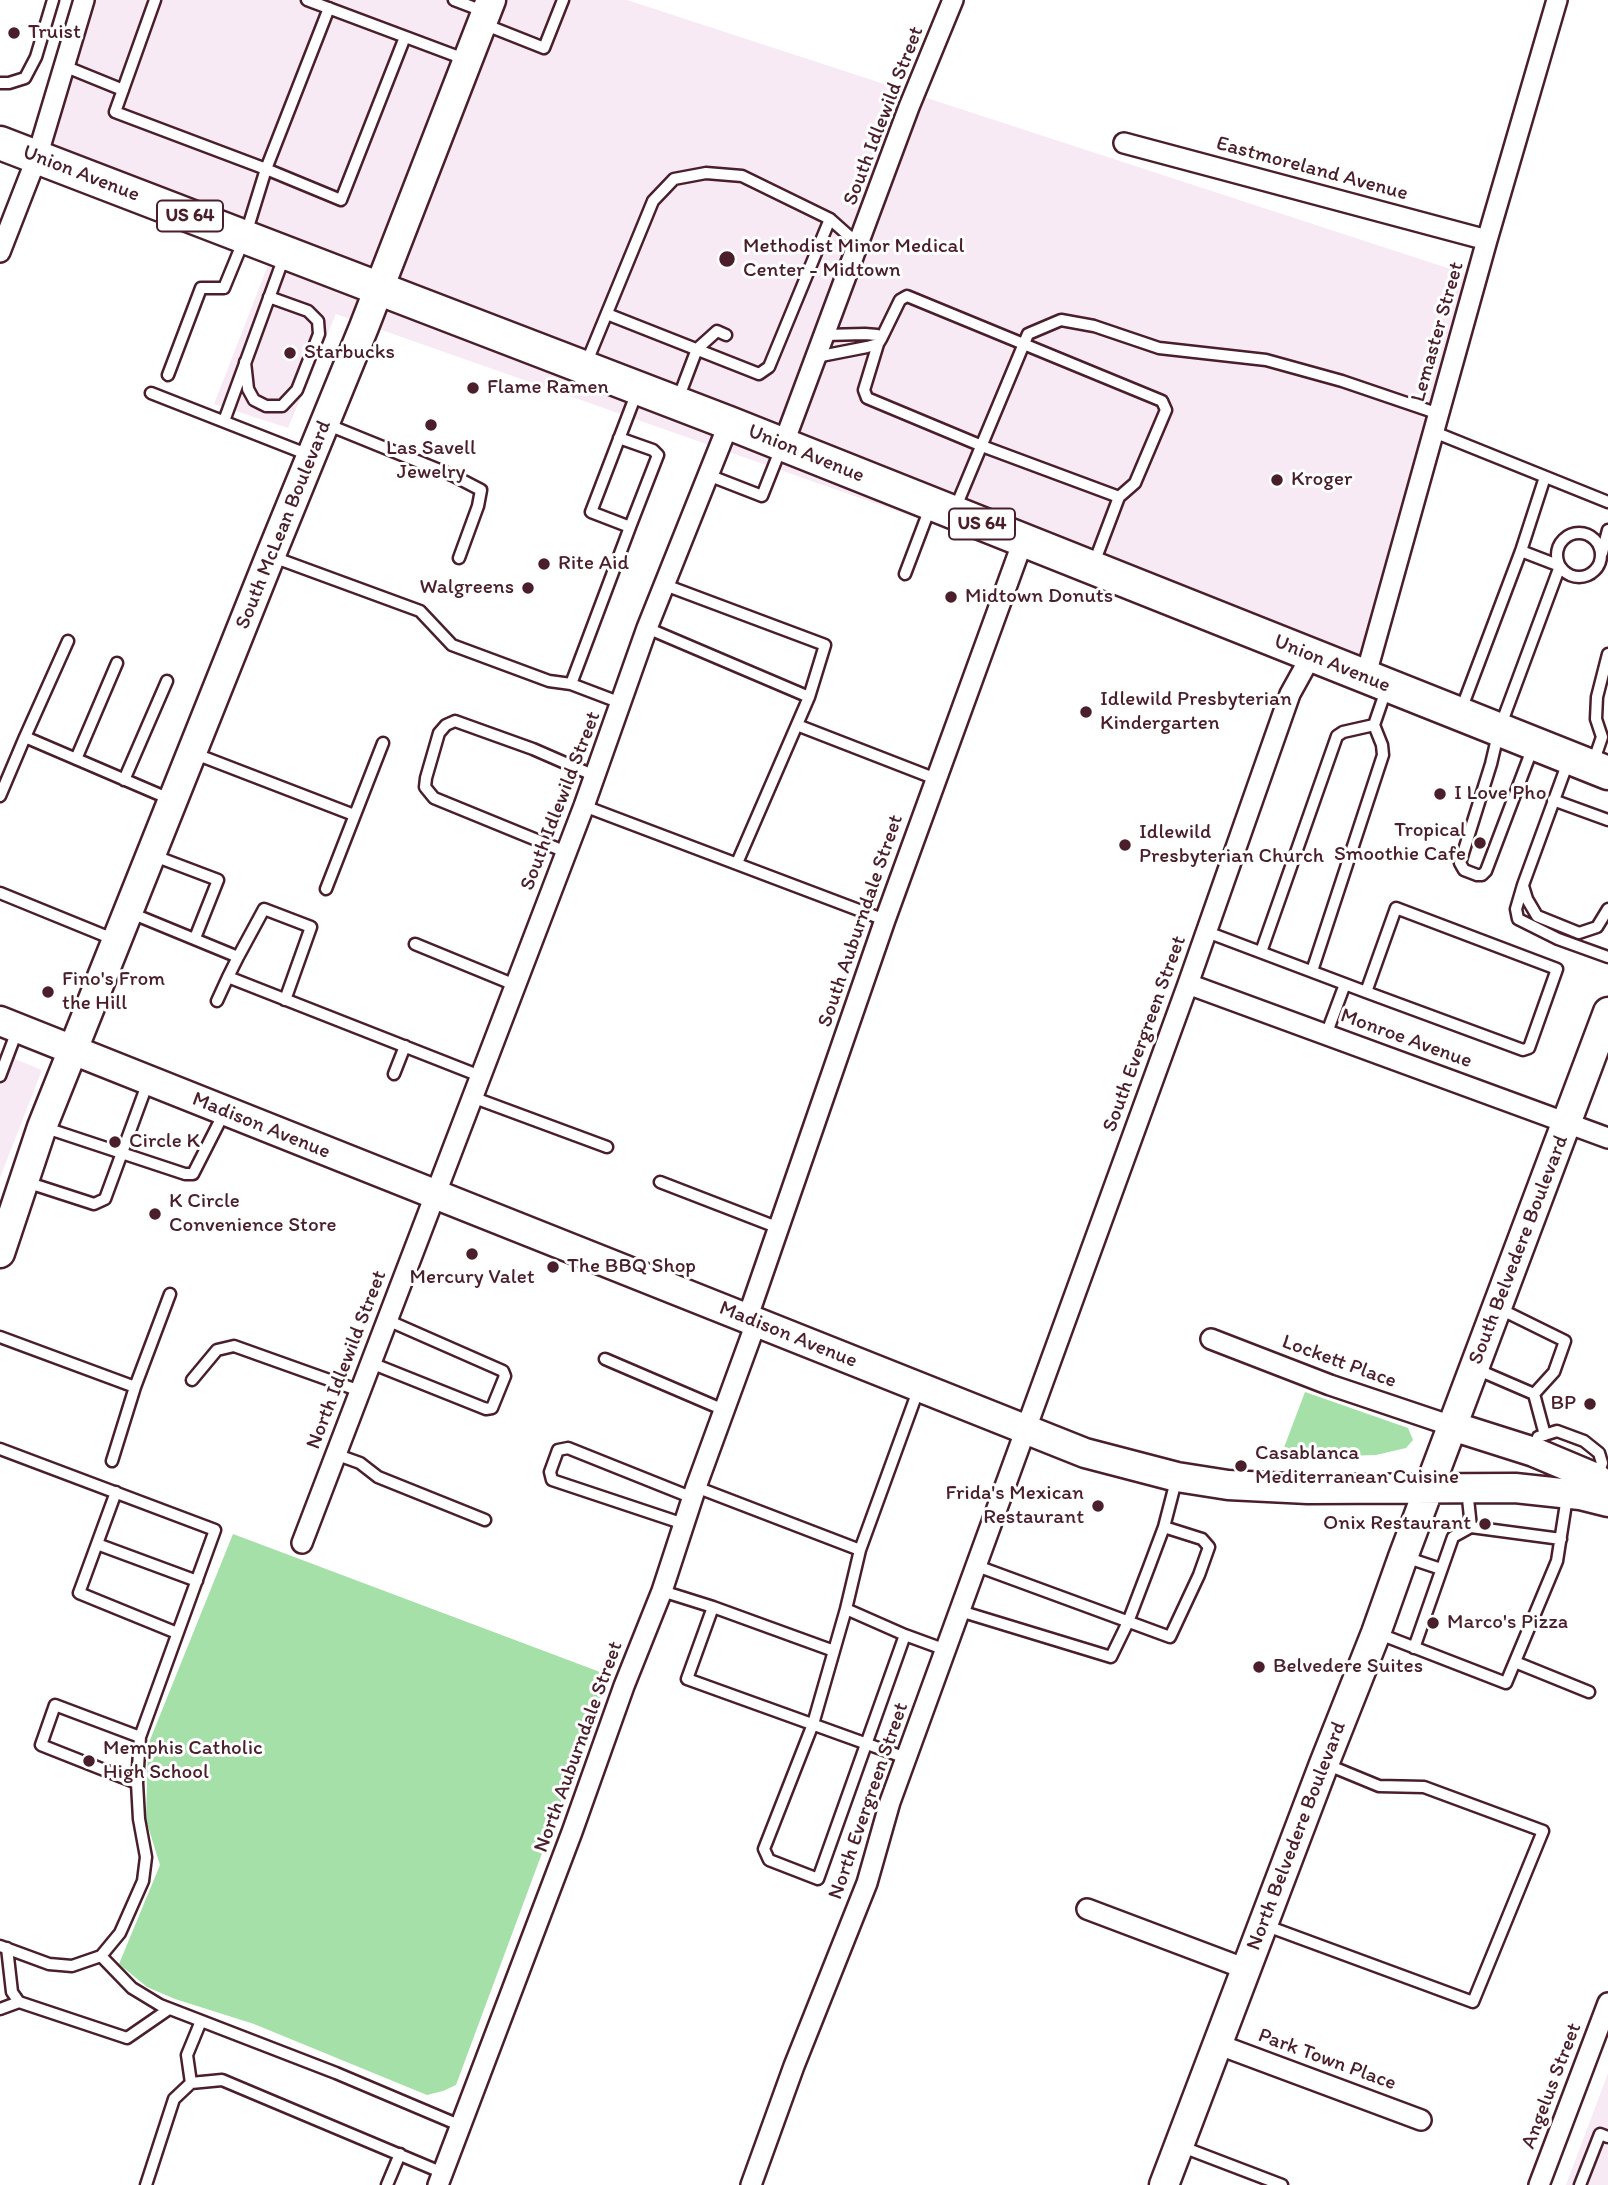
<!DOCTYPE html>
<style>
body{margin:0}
canvas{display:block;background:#fff}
</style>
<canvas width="1608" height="2185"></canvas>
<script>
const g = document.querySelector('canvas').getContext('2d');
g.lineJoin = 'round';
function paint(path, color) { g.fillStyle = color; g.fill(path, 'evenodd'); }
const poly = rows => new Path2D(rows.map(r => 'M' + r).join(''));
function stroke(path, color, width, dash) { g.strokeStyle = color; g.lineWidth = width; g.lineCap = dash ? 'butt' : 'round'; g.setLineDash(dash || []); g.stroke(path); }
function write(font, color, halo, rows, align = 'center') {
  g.font = font + ' Itim,sans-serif'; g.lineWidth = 6; g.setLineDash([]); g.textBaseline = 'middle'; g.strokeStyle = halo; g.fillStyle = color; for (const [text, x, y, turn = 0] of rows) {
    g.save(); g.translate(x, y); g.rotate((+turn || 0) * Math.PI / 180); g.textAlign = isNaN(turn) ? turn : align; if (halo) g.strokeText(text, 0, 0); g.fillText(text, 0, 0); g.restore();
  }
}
const built = poly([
 [85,0,627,0,1472,276,1361,674,336,314,288,428,214,404,270,260,35,157],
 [0,1053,42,1070,0,1178],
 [1608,2073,1608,2185,1566,2185]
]);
const green = poly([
 [1305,1392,1408,1428,1413,1440,1406,1448,1376,1455,1280,1458],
 [233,1534,608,1675,456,2085,443,2091,427,2095,254,2024,175,1999,147,1987,119,1964,160,1865,146,1820,148,1745]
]);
const lane = poly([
 [155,0,115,112,266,169,341,200,405,37],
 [307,0,467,60],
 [454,0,483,11],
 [486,25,544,48,563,0],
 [64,66,123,90],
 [0,83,9,83,25,78,36,57,53,0],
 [607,314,759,374,769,367,830,219],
 [881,339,900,300,907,296,1162,401,1166,410,1135,483,1119,497],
 [878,344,864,390,867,398,982,446,1119,497,1094,563],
 [816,357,867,347,878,344,881,339,877,335,865,334,824,335],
 [245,362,248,389,254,400,266,406,282,406,297,390,319,334,318,321,308,311,269,297],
 [586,364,653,201,674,179,706,173,742,176,830,219,858,244],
 [168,375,201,288,224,288,245,237,266,169,329,8],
 [151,393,309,455],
 [678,399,697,349,717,331,726,335],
 [224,421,284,257],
 [326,424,454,476,481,490,478,506,459,558],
 [1434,432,1608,502],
 [619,438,653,450,658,455,630,527],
 [708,475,762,496,781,448],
 [955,509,1028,334,1061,320,1094,326,1159,348,1266,360,1342,381,1439,414],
 '1557 555a22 22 0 1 1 44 0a22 22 0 1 1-44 0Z',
 [1521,551,1560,566,1499,730,1491,764,1460,863,1464,870,1477,875,1482,875,1486,871,1533,747],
 [1602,553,1608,530],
 [273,557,420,611,452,645,549,681,571,684],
 [905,574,930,508],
 [665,585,825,645,809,697],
 [647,628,809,697,737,863],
 [621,703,571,684,630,527,591,512,637,392],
 [1461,710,1521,551,1545,477],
 [797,725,936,779],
 [25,737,68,641],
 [193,753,354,815],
 [76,759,117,663],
 [1568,762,1523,885,1516,909,1518,919,1558,939,1608,957],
 [1593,763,1602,737,1596,719,1597,697,1608,654],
 [124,780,167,681],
 [0,796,25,737,172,800],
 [1553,800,1608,820],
 [584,806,885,920],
 [566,852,434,798,425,787,426,778,439,733,446,725,455,721,533,749,595,776],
 [152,855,218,880,195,938],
 [1523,886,1527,899,1537,916,1579,933,1597,927,1608,909],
 [326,889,383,743],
 [0,893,113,939],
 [131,913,238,957,228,977,480,1076],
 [1207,932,1366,992,1523,1050,1529,1048,1557,969,1396,908,1366,992],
 [415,944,515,985],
 [1261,952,1337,736,1343,732,1374,725],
 [238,957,264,909,311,927,285,1000],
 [1312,971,1383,755,1382,745,1374,725,1386,690],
 [217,1001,228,977],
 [1326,1035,1345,984],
 [394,1074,405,1046],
 [0,1076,17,1031],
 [472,1097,607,1147],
 [43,1127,185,1174,193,1174,224,1113],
 [26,1182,94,1204,105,1199,148,1082],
 [660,1182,779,1228],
 [1500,1309,1565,1341,1554,1372,1534,1394],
 [0,1337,135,1387,112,1461],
 [605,1359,724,1410],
 [371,1363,486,1409,492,1408,505,1376,503,1371,387,1320],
 [1476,1369,1534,1394,1545,1435],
 [192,1380,217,1350,234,1346,360,1391],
 [135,1387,170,1294],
 [0,1449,215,1530,140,1737,55,1705,41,1745,137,1783,139,1819,146,1857,143,1881,120,1933,101,1956,72,1966,49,1964,0,1946],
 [1534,1449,1538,1437,1557,1431,1584,1441,1599,1453,1602,1463,1598,1475],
 [335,1454,360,1463,378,1477,485,1520],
 [696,1487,860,1550,846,1609,905,1635],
 [1467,1489,1471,1527],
 [116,1492,79,1593,177,1633],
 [684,1524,552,1480,550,1472,558,1450,568,1448,693,1498],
 [97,1544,197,1581],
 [860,1550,919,1388],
 [1405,1557,1441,1569],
 [977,1566,1170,1637,1199,1575,1209,1547,1202,1539,1164,1527],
 [662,1591,713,1607,687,1679,906,1758],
 [713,1607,834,1651],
 [846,1609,813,1724,764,1849,769,1860,818,1879,905,1635,946,1650],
 [960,1611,1111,1657,1128,1622,1149,1567,1164,1527,1177,1477],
 [1377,1633,1506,1683,1557,1561,1567,1497],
 [1414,1648,1453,1537,1471,1527,1561,1539],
 [1515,1662,1589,1692],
 [137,1783,140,1737],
 [1267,1926,1473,2002,1543,1831,1424,1787,1379,1786,1328,1765],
 [7,1948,12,1992,19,2002],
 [101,1956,132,1988,160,2005,336,2073,459,2125],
 [0,2009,19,2002,127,2038,169,2009],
 [191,2083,187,2055,201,2021],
 [1180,2146,1282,2185],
 [146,2185,174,2099,191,2083,222,2080,443,2173],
 [387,2185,400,2154],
 [1580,2185,1600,2134,1608,2137]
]);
const street = poly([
 [1124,143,1487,240],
 [0,252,37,157,84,0],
 [783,445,909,107,953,0],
 [1365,678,1487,240,1557,0],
 [1188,984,1608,1138],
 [747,1319,885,920,1023,541],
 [1211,1339,1330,1385,1452,1426],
 [302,1543,584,806,647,628,729,423],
 [1087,1909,1246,1969],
 [1217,2044,1421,2120],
 [438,2185,572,1832,624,1686,662,1591,696,1487,756,1323],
 [751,2185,794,2066,867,1883,890,1802,1188,984,1290,694,1311,656],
 [1539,2185,1608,2003]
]);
const secondary = poly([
 [0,1021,1085,1453,1177,1477,1228,1485,1308,1489,1515,1488,1580,1495,1608,1502],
 [0,1253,42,1127,270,557,364,327,491,0],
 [1452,1426,1534,1452,1596,1478,1608,1488],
 [1164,2185,1324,1764,1376,1633,1403,1557,1608,1012]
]);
const primary = poly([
 [0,143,729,423,1608,773]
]);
const markers = [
 [14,33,7,"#4a1f2b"],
 [727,259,9,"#4a1f2b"],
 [290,353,7,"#4a1f2b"],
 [473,388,7,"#4a1f2b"],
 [431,425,7,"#4a1f2b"],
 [1277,480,7,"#4a1f2b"],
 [544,564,7,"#4a1f2b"],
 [528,588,7,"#4a1f2b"],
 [951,597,7,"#4a1f2b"],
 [1086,712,7,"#4a1f2b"],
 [1440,794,7,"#4a1f2b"],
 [1480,843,7,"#4a1f2b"],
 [1125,845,7,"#4a1f2b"],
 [48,992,7,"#4a1f2b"],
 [115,1142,7,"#4a1f2b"],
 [155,1214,7,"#4a1f2b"],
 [472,1254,7,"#4a1f2b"],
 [553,1267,7,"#4a1f2b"],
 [1590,1404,7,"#4a1f2b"],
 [1241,1466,7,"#4a1f2b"],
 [1098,1506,7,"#4a1f2b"],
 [1485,1524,7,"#4a1f2b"],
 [1433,1623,7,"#4a1f2b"],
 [1259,1667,7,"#4a1f2b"],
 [89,1761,7,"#4a1f2b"]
];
const shields = [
 [190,216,66],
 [982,524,66]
];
const shieldNames = [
 ["US 64",190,216],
 ["US 64",982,524]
];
const poiNames = [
 ["Truist",28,33],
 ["Methodist Minor Medical",743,247],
 ["Center - Midtown",743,271],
 ["Starbucks",304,353],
 ["Flame Ramen",487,388],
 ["Las Savell",431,449,"center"],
 ["Jewelry",431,473,"center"],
 ["Kroger",1291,480],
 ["Rite Aid",558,564],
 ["Walgreens",514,588,"right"],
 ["Midtown Donuts",965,597],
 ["Idlewild Presbyterian",1100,700],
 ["Kindergarten",1100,724],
 ["I Love Pho",1454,794],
 ["Tropical",1466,831,"right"],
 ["Smoothie Cafe",1466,855,"right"],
 ["Idlewild",1139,833],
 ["Presbyterian Church",1139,857],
 ["Fino's From",62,980],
 ["the Hill",62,1004],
 ["Circle K",129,1142],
 ["K Circle",169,1202],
 ["Convenience Store",169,1226],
 ["The BBQ Shop",567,1267],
 ["Mercury Valet",472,1278,"center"],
 ["BP",1576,1404,"right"],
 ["Casablanca",1255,1454],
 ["Mediterranean Cuisine",1255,1478],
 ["Frida's Mexican",1084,1494,"right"],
 ["Restaurant",1084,1518,"right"],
 ["Onix Restaurant",1471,1524,"right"],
 ["Marco's Pizza",1447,1623],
 ["Belvedere Suites",1273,1667],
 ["Memphis Catholic",103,1749],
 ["High School",103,1773]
];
const streetNames = [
 ["South Idlewild Street",884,116,-69],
 ["Eastmoreland Avenue",1312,169,15],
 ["Union Avenue",81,174,21],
 ["Lemaster Street",1438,332,-74],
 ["Union Avenue",806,454,22],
 ["South McLean Boulevard",284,525,-68],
 ["Union Avenue",1332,664,22],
 ["South Idlewild Street",561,801,-69],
 ["South Auburndale Street",861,921,-71],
 ["South Evergreen Street",1145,1034,-70],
 ["Monroe Avenue",1406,1039,20],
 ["Madison Avenue",261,1126,22],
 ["South Belvedere Boulevard",1519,1250,-69],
 ["Madison Avenue",788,1335,22],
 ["North Idlewild Street",347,1360,-69],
 ["Lockett Place",1339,1362,20],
 ["North Auburndale Street",579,1747,-70],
 ["North Evergreen Street",869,1801,-71],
 ["North Belvedere Boulevard",1297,1836,-69],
 ["Park Town Place",1327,2060,20],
 ["Angelus Street",1552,2086,-69]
];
paint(built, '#f8eaf4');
paint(green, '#a4e0a7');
stroke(lane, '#4a1f2b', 15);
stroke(street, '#4a1f2b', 24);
stroke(secondary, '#4a1f2b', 33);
stroke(primary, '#4a1f2b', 37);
stroke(lane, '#fff', 10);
stroke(street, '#fff', 19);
stroke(secondary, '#fff', 28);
stroke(primary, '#fff', 32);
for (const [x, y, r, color] of markers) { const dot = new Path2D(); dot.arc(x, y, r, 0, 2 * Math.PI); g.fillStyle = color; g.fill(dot); stroke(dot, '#fff', 2.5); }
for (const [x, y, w] of shields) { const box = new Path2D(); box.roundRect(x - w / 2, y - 15.5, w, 31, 5); g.fillStyle = '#fff'; g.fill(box); stroke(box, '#4a1f2b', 2); }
write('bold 19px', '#4a1f2b', null, shieldNames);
write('21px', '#4a1f2b', '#fff', poiNames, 'left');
write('21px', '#4a1f2b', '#fff', streetNames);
</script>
